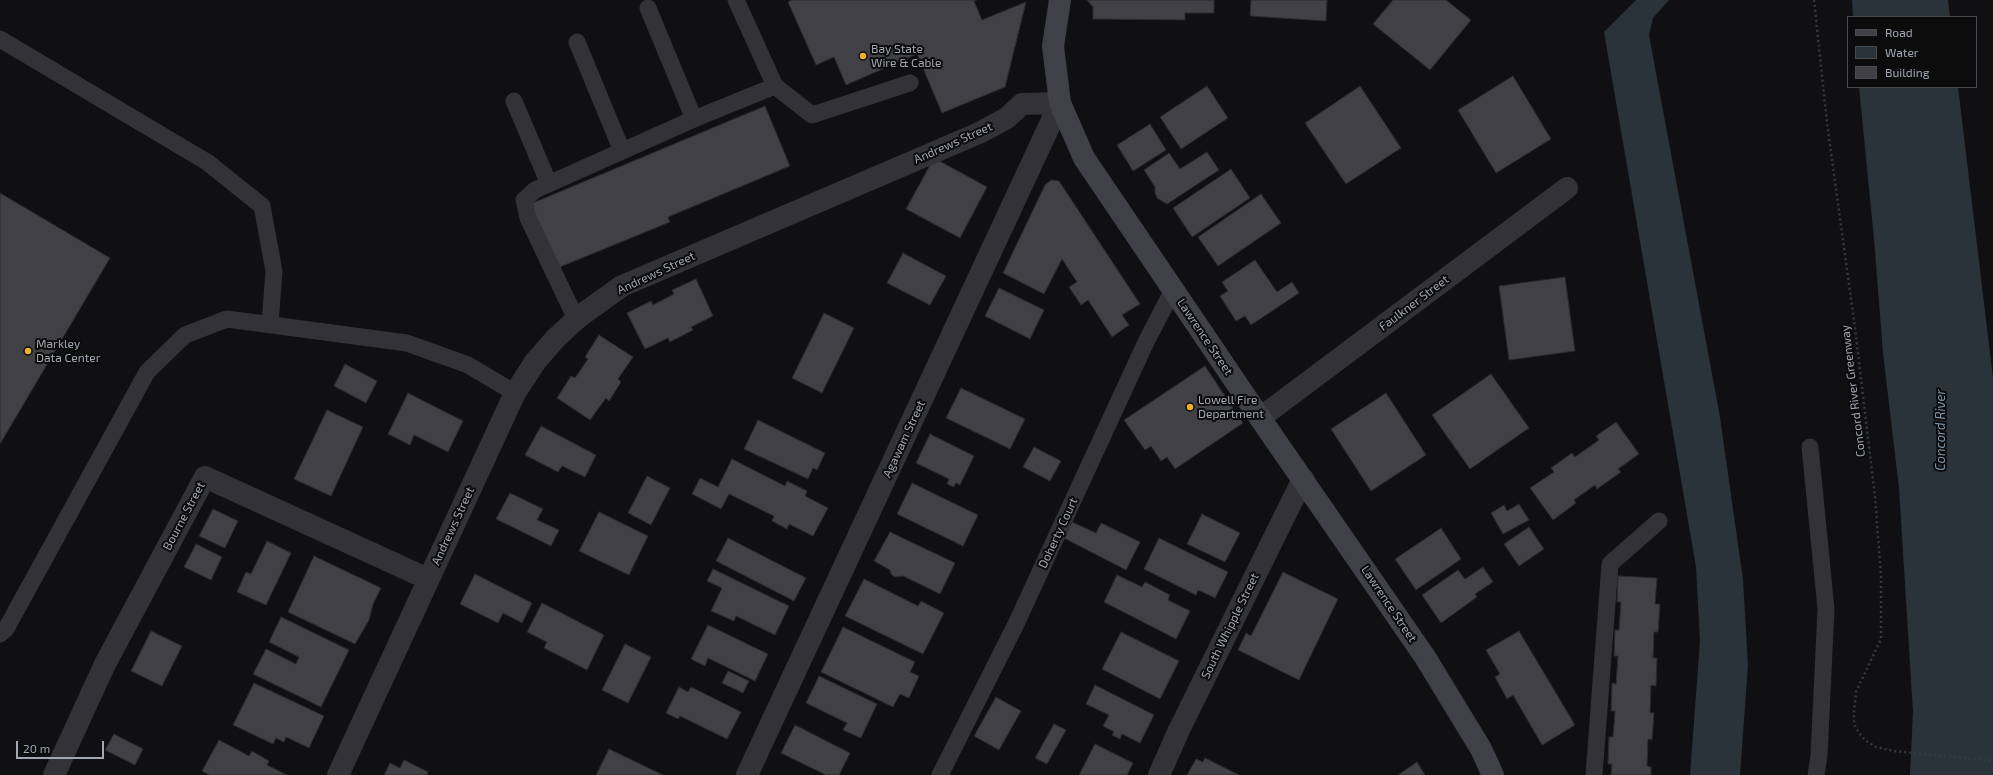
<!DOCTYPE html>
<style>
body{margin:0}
#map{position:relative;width:1993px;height:775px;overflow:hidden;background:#101012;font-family:"Exo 2",sans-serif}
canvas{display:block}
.legend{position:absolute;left:1847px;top:16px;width:130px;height:72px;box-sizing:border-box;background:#0c0c0d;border:1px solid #484a4f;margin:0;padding:5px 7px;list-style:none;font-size:12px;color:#a2a7b2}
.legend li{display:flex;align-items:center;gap:8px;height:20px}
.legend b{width:20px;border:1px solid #484a4f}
.scale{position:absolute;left:16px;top:741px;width:88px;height:18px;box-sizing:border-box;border:2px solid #a2a7b2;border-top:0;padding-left:5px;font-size:12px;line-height:14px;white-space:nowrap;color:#a2a7b2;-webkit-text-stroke:3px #0c0c0d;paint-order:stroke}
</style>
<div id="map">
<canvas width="1993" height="775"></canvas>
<ul class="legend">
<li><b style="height:5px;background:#404147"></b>Road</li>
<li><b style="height:11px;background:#2a333a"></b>Water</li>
<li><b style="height:11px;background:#404045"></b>Building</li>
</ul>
<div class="scale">20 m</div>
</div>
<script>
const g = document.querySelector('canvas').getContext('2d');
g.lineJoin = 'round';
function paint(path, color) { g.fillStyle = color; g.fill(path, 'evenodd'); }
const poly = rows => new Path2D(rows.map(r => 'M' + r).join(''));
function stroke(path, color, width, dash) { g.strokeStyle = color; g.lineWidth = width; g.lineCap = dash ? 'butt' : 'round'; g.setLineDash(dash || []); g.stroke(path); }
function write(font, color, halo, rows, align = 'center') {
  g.font = font + ' "Exo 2",sans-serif'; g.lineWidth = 4; g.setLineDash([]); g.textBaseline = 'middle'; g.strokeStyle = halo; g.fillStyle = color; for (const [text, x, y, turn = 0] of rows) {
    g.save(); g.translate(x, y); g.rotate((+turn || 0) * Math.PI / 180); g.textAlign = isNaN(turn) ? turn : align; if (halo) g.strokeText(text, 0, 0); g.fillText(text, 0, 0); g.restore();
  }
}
const water = poly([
 [1636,0,1669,0,1653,18,1649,35,1720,417,1743,580,1748,665,1740,775,1690,775,1700,641,1696,567,1604,32],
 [1852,0,1948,0,1950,17,1853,17],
 [1859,87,1958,87,1993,378,1993,775,1910,775,1913,712,1899,488,1883,353,1874,239]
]);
const building = poly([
 [792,0,977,0,974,1,982,20,1026,2,1005,87,942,113,917,54,846,85,834,57,816,65,788,2,792,0],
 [1087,0,1214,0,1214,13,1185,13,1185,20,1093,19,1093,7,1087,0],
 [1251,0,1327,0,1326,21,1250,16,1251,0],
 [1393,0,1446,0,1471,20,1430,70,1373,24,1393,0],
 [1513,76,1551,139,1496,173,1458,110,1513,76],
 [1207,86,1228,118,1181,149,1160,117,1207,86],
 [1360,86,1401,148,1346,184,1305,123,1360,86],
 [765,106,790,166,668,217,670,222,555,269,528,205,765,106],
 [1150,124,1166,150,1133,171,1117,145,1150,124],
 [1207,152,1219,170,1167,204,1157,198,1155,193,1155,187,1144,170,1169,153,1180,169,1207,152],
 [934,158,987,187,960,238,906,209,934,158],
 [1231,169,1250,198,1192,237,1173,208,1231,169],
 [1051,180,1059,181,1140,304,1122,315,1129,325,1112,337,1088,300,1081,305,1069,287,1077,282,1062,259,1044,294,1003,273,1045,185,1051,180],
 [0,193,110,258,0,444,0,193],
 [1261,194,1281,223,1218,266,1198,237,1261,194],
 [903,253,946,276,930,305,887,283,903,253],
 [1255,260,1277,292,1292,282,1299,293,1251,325,1245,316,1236,321,1220,296,1228,291,1222,282,1255,260],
 [1565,277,1575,351,1509,360,1499,286,1565,277],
 [696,279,713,316,691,327,693,330,670,342,668,338,645,349,627,313,651,301,653,305,674,294,672,290,696,279],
 [999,288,1044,310,1030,339,985,316,999,288],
 [824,313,854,328,822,393,792,378,824,313],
 [599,335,633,357,618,379,621,382,609,401,606,398,590,420,557,398,571,376,575,378,588,359,585,357,599,335],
 [345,364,377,381,366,403,334,386,345,364],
 [1205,366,1243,423,1175,469,1167,457,1161,461,1151,446,1145,450,1124,420,1205,366],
 [1491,374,1529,428,1470,469,1432,415,1491,374],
 [961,388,1025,419,1010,449,946,418,961,388],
 [408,393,463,421,448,452,414,435,410,445,388,434,408,393],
 [1386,393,1426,455,1371,491,1331,429,1386,393],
 [327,410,363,427,331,496,294,479,327,410],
 [758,420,825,453,817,470,813,468,808,479,744,449,758,420],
 [1616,422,1639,454,1618,469,1621,472,1597,489,1595,485,1574,500,1576,503,1553,520,1530,488,1554,472,1551,468,1572,453,1575,457,1599,440,1596,436,1616,422],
 [541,426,596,455,585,477,562,466,558,472,525,455,541,426],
 [930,434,974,456,960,485,956,483,954,487,947,484,949,479,916,463,930,434],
 [1034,447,1061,461,1050,481,1023,467,1034,447],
 [732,459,785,486,787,481,807,491,805,496,828,508,813,536,789,524,787,529,772,521,774,516,729,494,721,509,692,494,700,478,718,487,732,459],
 [647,476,670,488,651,525,628,513,647,476],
 [912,483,978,515,963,546,897,514,912,483],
 [510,493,543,509,537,520,559,530,551,546,496,519,510,493],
 [1519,504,1529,520,1503,534,1491,513,1504,505,1507,511,1519,504],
 [213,509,238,521,225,548,199,536,213,509],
 [599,512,648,536,629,575,579,551,599,512],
 [1202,514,1240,533,1225,562,1187,544,1202,514],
 [1072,522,1096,533,1101,523,1140,542,1126,570,1064,538,1072,522],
 [1529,527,1544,549,1519,566,1504,544,1529,527],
 [1441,528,1461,559,1416,590,1395,559,1441,528],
 [890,532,955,563,940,594,903,576,895,577,891,574,890,570,874,561,890,532],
 [728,538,806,578,794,601,716,561,728,538],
 [1159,538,1228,572,1215,598,1198,590,1196,595,1144,569,1159,538],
 [267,541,291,553,266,605,237,592,246,572,251,574,267,541],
 [196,544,222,557,211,580,184,567,196,544],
 [314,556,381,588,373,604,369,620,355,644,288,612,314,556],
 [1483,567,1493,582,1475,594,1477,597,1441,623,1422,595,1458,570,1465,579,1483,567],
 [713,569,789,606,775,635,736,616,734,621,711,611,722,588,707,581,713,569],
 [1283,572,1338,599,1299,680,1238,650,1246,633,1251,636,1283,572],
 [475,574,532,603,522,623,503,613,498,623,460,604,475,574],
 [1117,575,1142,587,1145,582,1170,595,1168,600,1190,611,1176,639,1104,602,1117,575],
 [1618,576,1657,578,1655,604,1660,604,1658,632,1654,632,1653,658,1657,658,1656,686,1651,685,1650,713,1654,713,1652,740,1648,739,1647,766,1651,767,1651,775,1611,775,1612,764,1608,764,1609,737,1613,737,1615,711,1611,711,1612,683,1616,684,1618,656,1614,656,1615,630,1619,630,1621,602,1617,602,1618,576],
 [864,579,918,606,921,601,944,613,923,654,845,616,864,579],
 [542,603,604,635,587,670,544,648,547,642,527,632,542,603],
 [281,617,349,650,321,707,253,674,266,649,296,664,299,657,269,642,281,617],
 [708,625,768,654,755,681,708,658,705,666,691,659,708,625],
 [843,627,915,662,910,672,919,676,909,698,900,694,893,707,821,672,843,627],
 [151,631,182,646,162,686,131,671,151,631],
 [1519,631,1575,725,1542,745,1513,695,1507,699,1495,677,1500,674,1486,650,1519,631],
 [1121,632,1179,661,1160,699,1102,669,1121,632],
 [625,644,651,657,628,703,602,690,625,644],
 [728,671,749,681,743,693,722,683,728,671],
 [819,676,877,704,861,738,843,730,847,723,806,703,819,676],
 [254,683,324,716,309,748,286,737,284,742,276,738,273,744,233,725,254,683],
 [1095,685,1154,715,1140,743,1122,734,1120,739,1112,735,1114,732,1103,726,1109,715,1086,704,1095,685],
 [679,687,688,692,691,687,741,712,727,739,680,716,678,719,666,713,679,687],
 [996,697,1021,711,999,750,974,736,996,697],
 [1054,724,1066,730,1047,764,1035,758,1054,724],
 [795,725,850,753,839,775,826,775,781,753,795,725],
 [114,734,143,749,135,765,105,750,114,734],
 [219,740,249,756,252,751,269,761,267,765,287,775,209,775,202,771,219,740],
 [1095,744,1133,763,1127,775,1079,775,1095,744],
 [609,749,663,775,596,775,609,749],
 [1205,758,1239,775,1187,775,1196,759,1203,762,1205,758],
 [404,760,428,772,427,775,384,775,390,763,400,768,404,760],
 [1417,762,1425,775,1398,775,1417,762]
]);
const path = poly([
 [1814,0,1827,123,1855,328,1875,497,1881,576,1881,639,1856,692,1854,711,1854,724,1859,733,1866,741,1876,747,1894,751,1993,761]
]);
const service = poly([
 [648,8,694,119],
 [0,39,207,162,262,206,274,271,270,324],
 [577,42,622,151],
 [775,86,812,115,910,83],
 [514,101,549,184],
 [576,319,528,218,524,200,535,190,694,119,775,86,736,0],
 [1810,447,1826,609,1819,756,1816,775],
 [0,634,6,629,147,372,185,335,227,319,407,343,468,365,515,393],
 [940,775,1016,624,1146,342,1173,290],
 [1594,775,1610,564,1659,521]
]);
const minor = poly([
 [1260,418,1567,188],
 [54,775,105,664,205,477,428,579],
 [338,775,515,393,535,362,556,338,580,316,622,286,979,133,1007,118,1022,104,1060,103,747,775],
 [1159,775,1179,730,1303,479]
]);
const secondary = poly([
 [1060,0,1053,46,1060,103,1084,158,1260,418,1425,657,1481,749,1493,775]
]);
const markers = [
 [863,56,4,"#edb12e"],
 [28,351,4,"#edb12e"],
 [1190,407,4,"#edb12e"]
];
const poiNames = [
 ["Bay State",871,49],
 ["Wire & Cable",871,63],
 ["Markley",36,344],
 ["Data Center",36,358],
 ["Lowell Fire",1198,400],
 ["Department",1198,414]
];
const streetNames = [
 ["Andrews Street",953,143,-24],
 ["Andrews Street",656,273,-25],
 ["Faulkner Street",1414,303,-37],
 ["Lawrence Street",1205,337,56],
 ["Concord River Greenway",1853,391,-97],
 ["Agawam Street",904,439,-65],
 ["Bourne Street",184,516,-62],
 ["Andrews Street",453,526,-65],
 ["Doherty Court",1058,533,-65],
 ["Lawrence Street",1389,604,56],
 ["South Whipple Street",1230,626,-64]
];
const waterNames = [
 ["Concord River",1941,430,-90]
];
paint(water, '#2a333a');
paint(building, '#404045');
stroke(building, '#2b2a2e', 1);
stroke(path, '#38393e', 2.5, [2, 3]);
stroke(service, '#323237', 17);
stroke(minor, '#323237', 22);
stroke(secondary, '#404147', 22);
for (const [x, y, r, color] of markers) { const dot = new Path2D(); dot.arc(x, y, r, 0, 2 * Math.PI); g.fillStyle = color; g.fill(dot); stroke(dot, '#0c0c0d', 1.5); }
write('12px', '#a2a7b2', '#0c0c0d', poiNames, 'left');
write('12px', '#a2a7b2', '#0c0c0d', streetNames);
write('italic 13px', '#7994ad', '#0c0c0d', waterNames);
</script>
